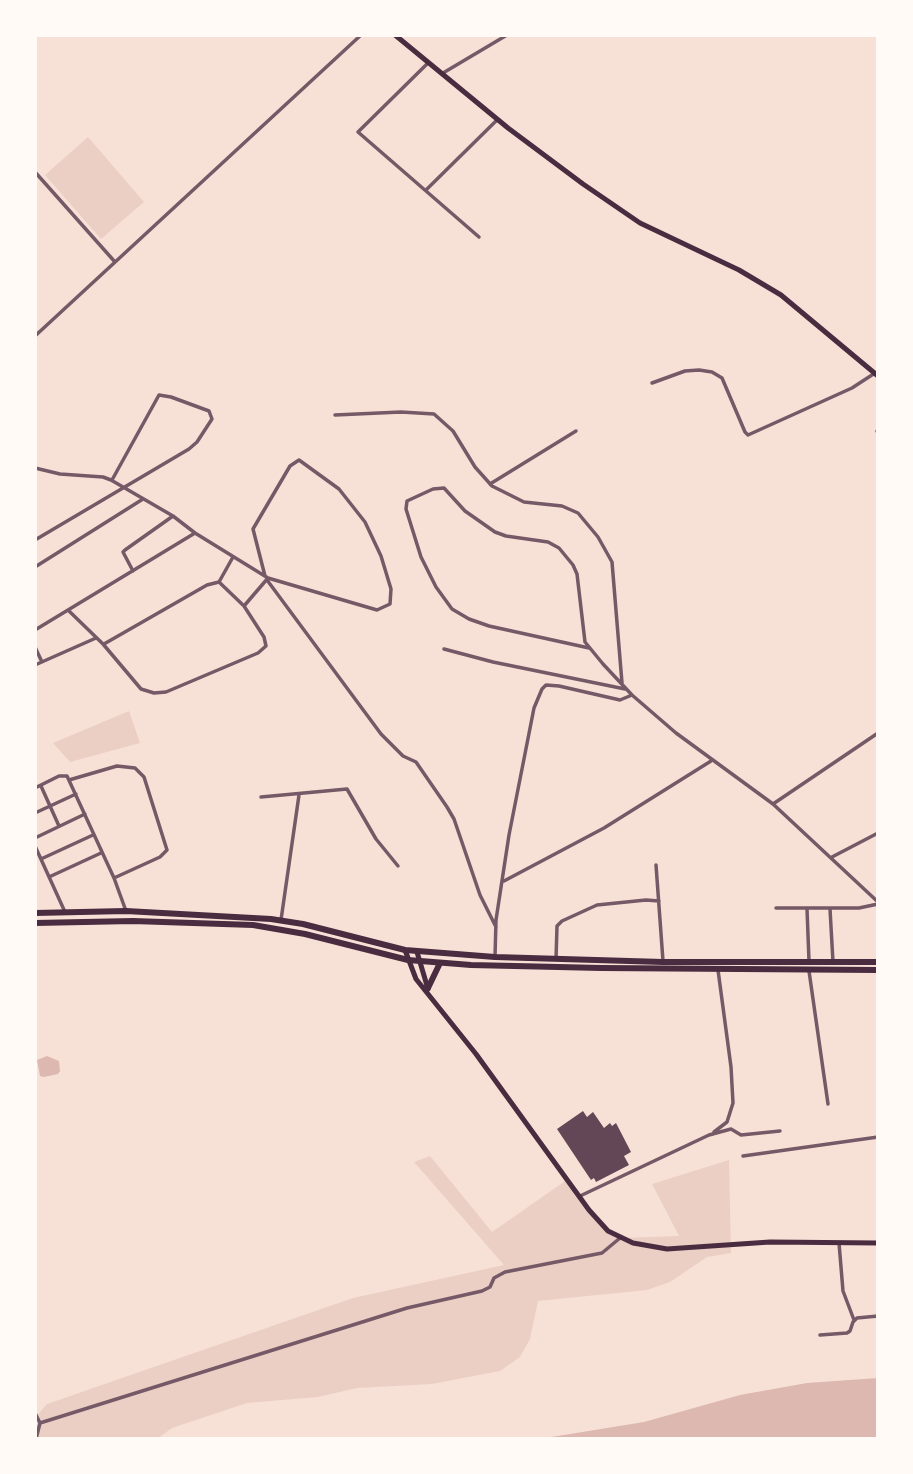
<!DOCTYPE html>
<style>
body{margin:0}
#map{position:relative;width:913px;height:1474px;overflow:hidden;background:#f7e1d7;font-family:"Work Sans",sans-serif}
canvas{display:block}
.frame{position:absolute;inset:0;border:37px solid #fffaf5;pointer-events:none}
</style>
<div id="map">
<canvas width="913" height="1474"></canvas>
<div class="frame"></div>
</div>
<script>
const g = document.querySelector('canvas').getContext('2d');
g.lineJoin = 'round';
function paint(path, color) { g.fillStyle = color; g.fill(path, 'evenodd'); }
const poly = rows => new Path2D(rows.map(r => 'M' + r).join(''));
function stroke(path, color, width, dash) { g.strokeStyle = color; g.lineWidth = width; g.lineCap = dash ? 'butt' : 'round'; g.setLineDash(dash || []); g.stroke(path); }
const green = poly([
 [88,137,144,202,101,239,45,175],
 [129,711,140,743,70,762,53,743],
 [430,1156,492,1232,568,1179,599,1223,620,1238,679,1236,652,1184,729,1160,731,1253,707,1257,670,1282,647,1290,538,1301,530,1339,520,1357,500,1371,432,1384,357,1388,318,1397,247,1403,172,1428,157,1439,35,1439,35,1418,47,1404,353,1298,504,1265,414,1162]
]);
const water = poly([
 [47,1056,59,1061,60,1071,58,1074,44,1077,40,1076,37,1060],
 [878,1378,878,1439,539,1439,644,1422,740,1395,807,1383]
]);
const building = poly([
 [583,1111,587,1117,593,1112,604,1128,610,1123,612,1126,616,1123,631,1152,624,1156,629,1165,596,1182,594,1178,591,1180,557,1129]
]);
const minor = poly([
 [428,63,358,132,479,237],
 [443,73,507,35],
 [35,172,115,262],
 [426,190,498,119],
 [35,336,361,35],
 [652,383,685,371,699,370,712,372,722,378,745,432,748,435,852,388,875,373],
 [335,415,401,412,434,414,453,431,475,467,492,486,524,502,562,506,578,513,598,537,612,562,622,683],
 [877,431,878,433],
 [35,468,60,474,103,477,111,480,173,516,195,533,268,578,377,610,390,604,391,589,381,556,365,522,339,489,299,460,290,466,253,529,265,576],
 [490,484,576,431],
 [35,540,189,449,197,442,212,419,209,411,171,397,159,395,112,480],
 [35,567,143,499],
 [133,571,123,552,125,550,173,516],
 [267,580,381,734,403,756,416,762,447,807,454,819,480,895,496,927],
 [219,582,233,557],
 [244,606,268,578],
 [69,611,103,644,141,689,154,693,166,692,258,653,266,646,264,637,244,606,219,582],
 [35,630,195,533],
 [104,644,207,585,219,582],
 [35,647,42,662],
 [589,648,489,626,469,619,452,609,436,587,421,557,406,509,407,501,433,489,444,488,465,511,495,532,506,536,548,542,559,548,573,565,577,574,585,642,603,664,632,695,676,733,773,804,878,902],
 [444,649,493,662,625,689],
 [35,665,96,638],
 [69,780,117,766,135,768,144,777,167,850,160,857,114,878],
 [41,786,59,826],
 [35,788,59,776,67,776,114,878,126,911],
 [261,797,347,789,376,839,398,866],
 [773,804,878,733],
 [35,813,76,794],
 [35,838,85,814],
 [35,846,65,912],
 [832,857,878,833],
 [41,859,93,835],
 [656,865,663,961],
 [49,877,101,853],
 [504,881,604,828,711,761],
 [776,908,859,908,878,904],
 [807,909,809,961],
 [830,909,833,962],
 [281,920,299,795],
 [495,957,496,920,509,835,534,708,542,689,546,685,559,686,620,700,632,695],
 [556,959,557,926,562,921,597,905,646,900,659,901],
 [809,971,828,1104],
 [714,1132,727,1122,733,1103,731,1067,718,970],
 [743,1156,878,1137],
 [580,1196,709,1135,731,1129,741,1135,780,1131],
 [839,1243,843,1291,854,1320],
 [820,1335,847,1333,850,1331,853,1322,857,1318,878,1316],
 [35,1413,40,1423,36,1439],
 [40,1423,407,1308,482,1291,490,1287,494,1278,505,1272,602,1253,620,1238]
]);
const secondary = poly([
 [395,35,508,128,583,184,640,223,739,270,781,295,878,376],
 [405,950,416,979,476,1054,589,1210,608,1231,633,1243,667,1249,770,1242,878,1243],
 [417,952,428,989]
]);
const trunk = poly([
 [35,913,126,911,271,919,303,924,405,950,495,957,663,962,878,962],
 [35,923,133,921,253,925,305,934,408,960,471,965,601,968,878,970],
 [428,988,440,963]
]);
paint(green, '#ebcfc5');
paint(water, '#dcb8b0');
paint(building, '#644757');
stroke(minor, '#755966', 3.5);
stroke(secondary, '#4a2c40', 5);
stroke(trunk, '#4a2c40', 6);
</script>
